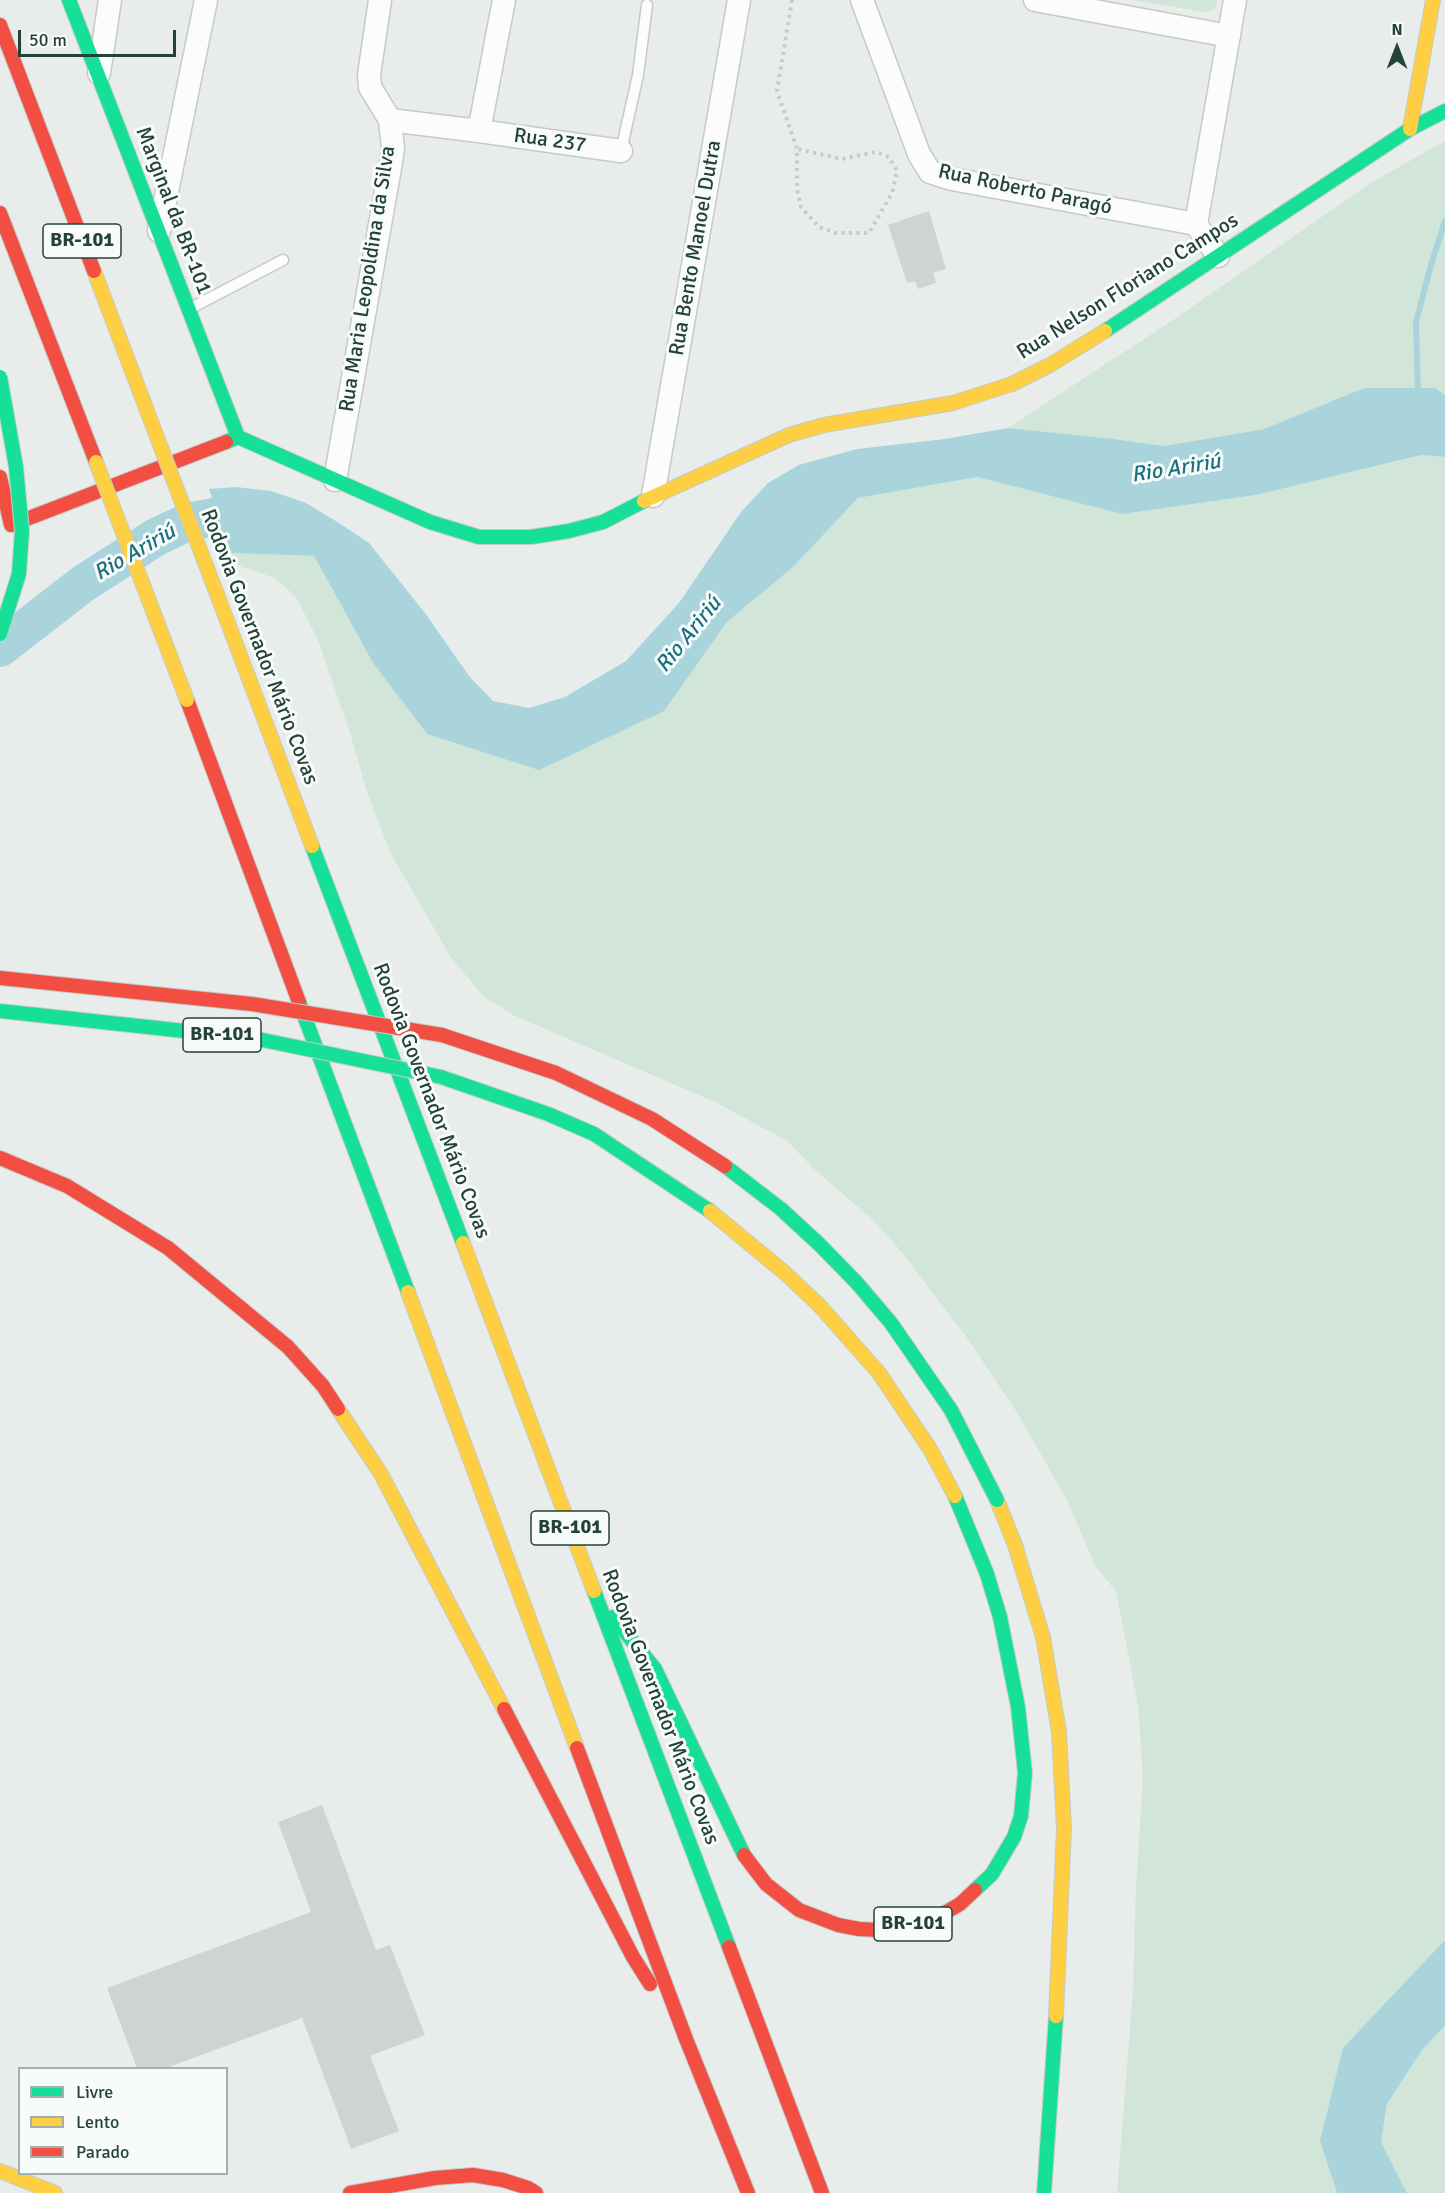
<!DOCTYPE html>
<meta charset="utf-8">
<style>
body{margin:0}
#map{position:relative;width:1445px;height:2193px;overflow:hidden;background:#e8edeb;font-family:Signika,sans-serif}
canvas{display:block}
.legend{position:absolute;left:18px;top:2067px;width:210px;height:108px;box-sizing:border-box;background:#f7fbf9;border:2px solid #a3b1ad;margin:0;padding:8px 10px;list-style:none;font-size:18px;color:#24423a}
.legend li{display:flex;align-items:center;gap:12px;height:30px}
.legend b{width:30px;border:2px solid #a3b1ad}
.north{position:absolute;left:1367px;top:18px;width:60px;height:60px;-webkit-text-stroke:4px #f7fbf9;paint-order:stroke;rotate:0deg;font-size:16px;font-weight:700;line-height:24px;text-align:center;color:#24423a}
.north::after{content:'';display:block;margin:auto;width:21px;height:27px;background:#24423a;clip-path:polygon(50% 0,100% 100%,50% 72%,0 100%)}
.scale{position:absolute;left:18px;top:30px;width:158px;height:27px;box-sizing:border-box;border:3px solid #24423a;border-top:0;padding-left:8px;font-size:18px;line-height:21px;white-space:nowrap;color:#24423a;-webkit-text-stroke:4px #f7fbf9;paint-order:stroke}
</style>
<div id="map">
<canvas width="1445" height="2193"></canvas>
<ul class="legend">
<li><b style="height:8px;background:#16e098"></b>Livre</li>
<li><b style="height:8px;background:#ffcf43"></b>Lento</li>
<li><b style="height:8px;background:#f24e42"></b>Parado</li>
</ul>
<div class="north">N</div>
<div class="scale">50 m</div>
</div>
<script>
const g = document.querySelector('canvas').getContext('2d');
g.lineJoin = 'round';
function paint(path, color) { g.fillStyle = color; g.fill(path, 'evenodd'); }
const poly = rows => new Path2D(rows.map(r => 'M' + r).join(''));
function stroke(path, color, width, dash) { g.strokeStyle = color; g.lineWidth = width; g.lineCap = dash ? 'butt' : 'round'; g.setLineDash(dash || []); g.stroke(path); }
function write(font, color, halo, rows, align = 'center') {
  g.font = font + ' Signika,sans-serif'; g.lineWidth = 6; g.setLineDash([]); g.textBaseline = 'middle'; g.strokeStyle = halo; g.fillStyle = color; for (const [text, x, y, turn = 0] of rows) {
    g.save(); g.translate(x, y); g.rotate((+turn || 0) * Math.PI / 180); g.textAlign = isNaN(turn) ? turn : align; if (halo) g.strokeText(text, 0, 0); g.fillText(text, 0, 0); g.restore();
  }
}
const green = poly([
 [1132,0,1217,0,1216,6,1211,11,1204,12],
 [1445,141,1445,395,1435,388,1364,388,1264,429,1164,446,1114,439,1008,428,1173,320,1372,182],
 [1421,455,1445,457,1445,1940,1431,1956,1320,2141,1337,2193,1117,2193,1133,1990,1136,1886,1143,1778,1138,1705,1116,1592,1095,1565,1067,1500,1018,1414,965,1335,895,1244,871,1218,817,1172,787,1141,717,1103,513,1015,482,995,450,956,390,852,367,792,350,733,318,640,296,597,275,578,239,566,231,553,314,556,373,663,427,734,664,711,727,622,793,567,858,498,977,477,1122,514,1256,495],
 [1445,2026,1445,2193,1407,2193,1381,2142,1387,2104,1422,2050]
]);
const water = poly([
 [1364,388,1435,388,1445,395,1445,457,1421,455,1256,495,1122,514,977,477,858,498,793,567,727,622,664,711,539,770,427,734,373,663,314,556,231,553,209,489,236,487,271,491,306,503,339,523,369,543,425,613,469,676,493,701,529,708,565,697,626,661,679,603,741,512,768,483,799,465,857,449,945,439,1008,428,1114,439,1164,446,1264,429],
 [1445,1940,1445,2026,1422,2050,1387,2104,1381,2142,1407,2193,1337,2193,1320,2141,1343,2048]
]);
const stream = poly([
 [1418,396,1416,322,1431,265,1445,221]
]);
const river = poly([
 [0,648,84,583,156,537,188,522,251,510,269,513]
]);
const building = poly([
 [929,211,946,269,933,273,936,283,918,289,915,281,907,283,888,225],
 [322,1805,376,1950,390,1945,425,2035,370,2056,399,2131,351,2149,302,2018,166,2068,137,2068,107,1988,311,1912,278,1822]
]);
const path = poly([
 [792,0,777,91,797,149,797,189,801,207,819,227,836,233,869,233,892,193,897,171,889,157,876,152,842,159,797,149]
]);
const lane = poly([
 [621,151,638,75,647,5],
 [191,308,283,260]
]);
const street = poly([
 [380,0,369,75,370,87,390,120],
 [862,0,919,154,930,172,952,179,1196,224],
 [1035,0,1229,36],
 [99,73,110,0],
 [479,131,621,151],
 [159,231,206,0],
 [1218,256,1196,224,1235,0],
 [335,480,391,162,393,148,390,120,479,131,504,0],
 [653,496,739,0]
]);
const fast = poly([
 [69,0,238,437,226,442],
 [1105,331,1410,129,1445,111],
 [238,437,430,522,479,537,531,537,569,531,603,522,644,501],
 [312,846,463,1243],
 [299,1002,408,1292],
 [441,1077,548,1114,594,1134,710,1211],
 [955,1496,987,1574,1000,1617,1018,1707,1025,1773,1021,1816,1014,1837,992,1874,975,1890],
 [594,1591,729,1947],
 [613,1617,655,1669,744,1855],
 [1044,2193,1056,2016]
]);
const slow = poly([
 [1410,129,1433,0],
 [94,271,157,437],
 [644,501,789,435,824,425,953,403,1012,384,1050,365,1105,331],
 [228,623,312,846],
 [710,1211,785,1273,819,1305,879,1373,930,1449,955,1496],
 [463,1243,594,1591],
 [408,1292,577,1748],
 [338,1409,381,1474,504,1709],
 [997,1500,1015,1545,1043,1637,1059,1732,1064,1828,1056,2016],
 [0,2171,55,2193]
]);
const jam = poly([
 [0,25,94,271],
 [0,213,96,462],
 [0,477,11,525,226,442],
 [187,700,299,1002],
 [0,978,252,1004],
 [0,1158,67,1186,168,1248,288,1347,323,1386,338,1409],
 [504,1709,633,1957,650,1984],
 [577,1748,686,2039,748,2193],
 [744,1855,766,1884,799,1910,838,1925,859,1929,879,1930,921,1923,941,1915,960,1904,975,1890],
 [729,1947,822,2193],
 [350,2193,435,2178,473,2175,503,2180,528,2188,536,2193]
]);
const fastBridge = poly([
 [0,377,16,467,22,531,19,574,0,634],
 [0,1011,258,1039,441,1077],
 [725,1166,781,1209,820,1245,857,1283,891,1323,951,1410,997,1500]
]);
const slowBridge = poly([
 [157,437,228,623],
 [96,462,187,700]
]);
const jamBridge = poly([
 [252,1004,442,1035,556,1073,652,1119,725,1166]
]);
const shields = [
 [82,241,78],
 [222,1035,78],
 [570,1528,78],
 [913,1924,78]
];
const shieldNames = [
 ["BR-101",82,241],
 ["BR-101",222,1035],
 ["BR-101",570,1528],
 ["BR-101",913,1924]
];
const streetNames = [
 ["Rua 237",550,141,8],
 ["Rua Roberto Paragó",1025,190,12],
 ["Marginal da BR-101",173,211,69],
 ["Rua Bento Manoel Dutra",696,248,-80],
 ["Rua Maria Leopoldina da Silva",368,279,-81],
 ["Rua Nelson Floriano Campos",1128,287,-32],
 ["Rodovia Governador Mário Covas",259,647,69],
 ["Rodovia Governador Mário Covas",431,1101,69],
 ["Rodovia Governador Mário Covas",660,1707,69]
];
const waterNames = [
 ["Rio Aririú",1176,469,-9],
 ["Rio Aririú",135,553,-30],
 ["Rio Aririú",689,635,-51]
];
paint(green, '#d1e6d8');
paint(water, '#a9d4db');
stroke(stream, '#a9d4db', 6);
stroke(river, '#a9d4db', 38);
paint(building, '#cfd4d2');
stroke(lane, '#c5cac8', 13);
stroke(street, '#c5cac8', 25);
stroke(fast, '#c3cbc8', 16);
stroke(slow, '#c3cbc8', 16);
stroke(jam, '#c3cbc8', 16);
stroke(path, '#c3ccca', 4, [3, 4.5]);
stroke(lane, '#fcfcfc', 10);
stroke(street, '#fcfcfc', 22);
stroke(fast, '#16e098', 14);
stroke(slow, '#ffcf43', 14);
stroke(jam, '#f24e42', 14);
stroke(fastBridge, '#c3ccc9', 16, []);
stroke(slowBridge, '#c3ccc9', 16, []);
stroke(jamBridge, '#c3ccc9', 16, []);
stroke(fastBridge, '#16e098', 14);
stroke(slowBridge, '#ffcf43', 14);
stroke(jamBridge, '#f24e42', 14);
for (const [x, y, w] of shields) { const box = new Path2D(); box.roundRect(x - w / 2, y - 17, w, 34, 4.5); g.fillStyle = '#f7fbf9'; g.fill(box); stroke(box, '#24423a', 1.5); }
write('bold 20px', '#24423a', null, shieldNames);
write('21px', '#24423a', '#f7fbf9', streetNames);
write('italic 22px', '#1c6f80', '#f7fbf9', waterNames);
</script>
